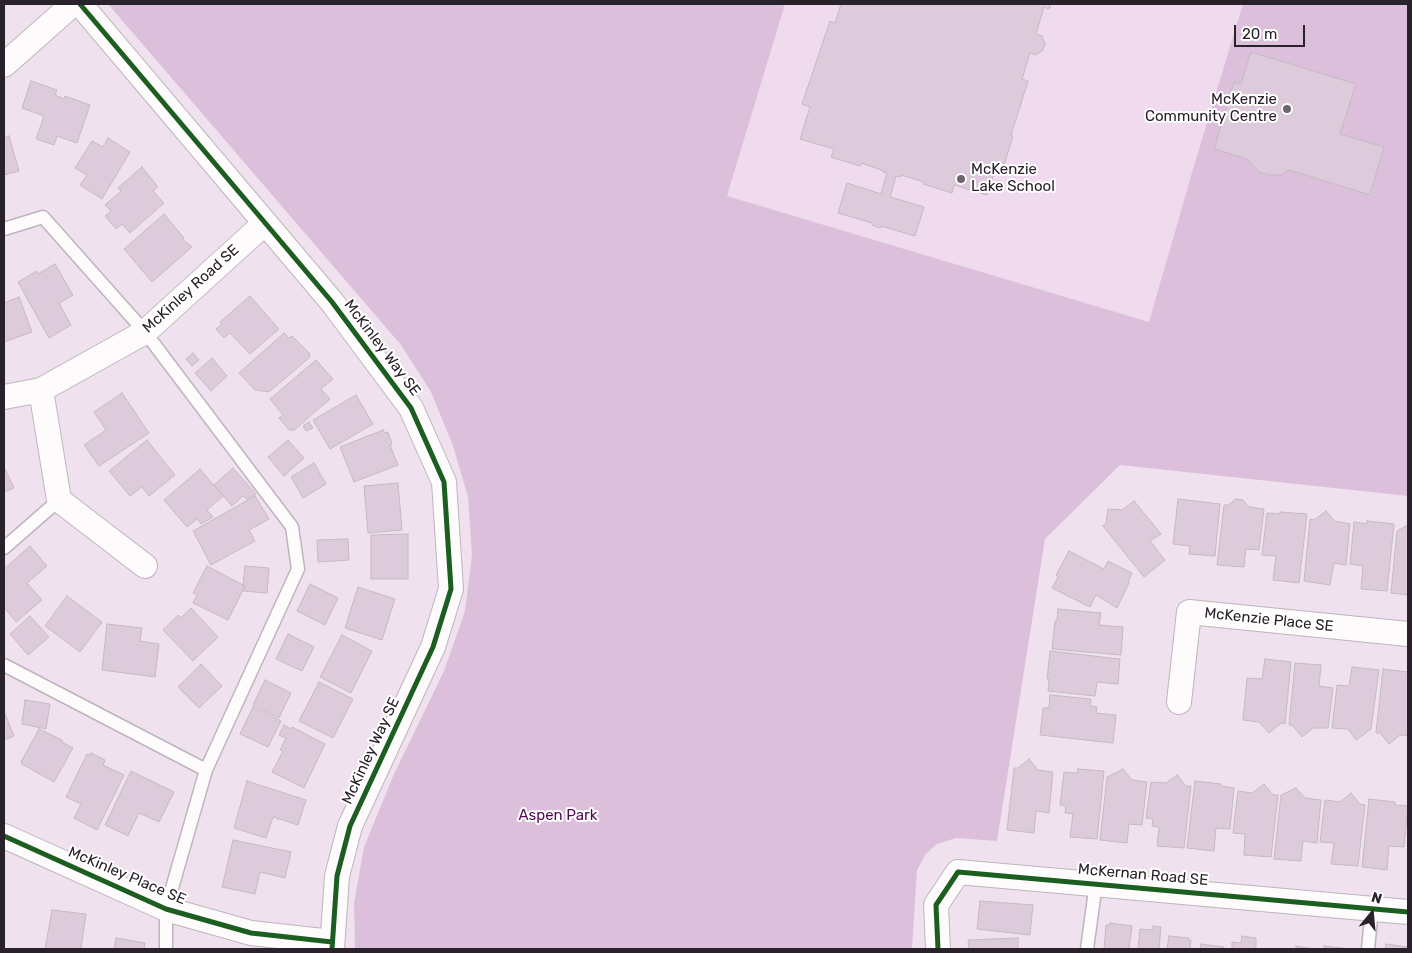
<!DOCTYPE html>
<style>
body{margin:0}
#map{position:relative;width:1412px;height:953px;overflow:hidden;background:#efe2ee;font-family:Rubik,sans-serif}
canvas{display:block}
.frame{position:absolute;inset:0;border:5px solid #2a222a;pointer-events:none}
.north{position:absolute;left:1347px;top:888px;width:50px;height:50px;-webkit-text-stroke:4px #fff;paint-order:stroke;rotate:17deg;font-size:14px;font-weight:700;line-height:20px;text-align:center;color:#2a222a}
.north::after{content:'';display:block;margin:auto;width:18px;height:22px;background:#2a222a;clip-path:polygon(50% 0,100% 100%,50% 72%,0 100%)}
.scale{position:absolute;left:1234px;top:25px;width:71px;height:22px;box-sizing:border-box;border:2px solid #2a222a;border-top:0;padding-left:6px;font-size:15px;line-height:18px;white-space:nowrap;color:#2a222a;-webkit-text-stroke:4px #fff;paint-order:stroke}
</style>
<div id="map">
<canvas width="1412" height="953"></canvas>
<div class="frame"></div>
<div class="north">N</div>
<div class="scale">20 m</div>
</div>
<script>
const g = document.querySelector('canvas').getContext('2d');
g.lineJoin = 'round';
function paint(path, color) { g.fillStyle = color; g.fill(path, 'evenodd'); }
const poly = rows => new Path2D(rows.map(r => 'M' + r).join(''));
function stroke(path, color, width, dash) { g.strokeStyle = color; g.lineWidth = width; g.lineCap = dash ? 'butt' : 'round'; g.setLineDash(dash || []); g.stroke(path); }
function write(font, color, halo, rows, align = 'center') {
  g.font = font + ' Rubik,sans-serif'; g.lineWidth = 4; g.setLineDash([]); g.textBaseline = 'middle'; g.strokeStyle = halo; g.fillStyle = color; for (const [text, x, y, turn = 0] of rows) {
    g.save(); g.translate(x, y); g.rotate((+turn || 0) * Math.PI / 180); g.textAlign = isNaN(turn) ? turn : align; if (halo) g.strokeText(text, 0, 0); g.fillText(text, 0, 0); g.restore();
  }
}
const built = poly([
 [785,4,1243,4,1195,162,1149,323,727,196]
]);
const green = poly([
 [108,4,785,4,727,196,1149,322,1195,162,1243,4,1408,4,1408,496,1120,465,1045,539,997,841,956,838,937,844,926,854,917,870,912,949,355,949,354,903,364,847,394,774,444,671,465,611,472,555,468,497,453,446,431,392,401,345]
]);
const building = poly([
 [841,4,1051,4,1049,9,1044,7,1036,34,1042,36,1045,44,1043,50,1036,55,1030,53,1022,79,1028,81,1011,135,1013,136,1004,165,997,163,987,195,954,185,952,193,923,184,924,182,901,175,900,177,896,176,890,197,924,207,915,236,881,226,880,228,872,225,872,223,838,213,847,183,881,194,887,173,883,172,884,171,861,163,860,166,831,157,834,149,800,139,810,107,802,104,830,21,835,23,841,4],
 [1251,52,1356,84,1340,134,1384,147,1370,195,1289,170,1281,175,1269,175,1259,172,1247,159,1214,149,1234,82,1241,84,1251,52],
 [31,81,57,90,55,95,64,99,65,96,90,105,77,143,57,136,54,145,36,139,44,116,22,108,31,81],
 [9,136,19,171,4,175,4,138,9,136],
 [108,138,130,152,102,199,80,185,87,175,75,168,92,141,103,147,108,138],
 [142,167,158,187,153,191,164,203,130,233,122,224,116,229,105,216,111,211,105,205,121,191,118,188,142,167],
 [164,214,184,238,182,239,192,247,152,282,124,249,164,214],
 [55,264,73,295,59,303,71,325,49,338,18,282,37,271,38,274,55,264],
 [250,296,279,329,250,354,230,333,224,338,216,329,222,324,220,322,250,296],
 [19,297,32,332,4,342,4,303,19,297],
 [284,333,289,338,292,336,310,354,309,355,310,357,269,392,255,390,239,373,284,333],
 [193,353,199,360,192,366,186,359,193,353],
 [212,358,227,376,211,391,195,373,212,358],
 [316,360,333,379,321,389,330,399,293,431,292,429,290,431,279,418,283,415,270,399,316,360],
 [122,393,149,433,99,466,84,445,106,430,94,412,122,393],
 [356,395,373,424,330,449,313,420,356,395],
 [309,422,313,428,306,431,303,426,309,422],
 [383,430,385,433,388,432,392,444,390,445,398,465,354,482,340,447,383,430],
 [147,440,175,475,149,496,142,487,130,496,109,471,147,440],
 [288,440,304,458,284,476,268,457,288,440],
 [314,463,326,484,303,498,291,477,314,463],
 [4,467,14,488,4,492,4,467],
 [233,468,256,494,247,499,243,496,232,506,214,485,233,468],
 [200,469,223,496,207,510,213,517,201,524,197,519,187,527,164,500,200,469],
 [398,483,402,530,368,533,364,486,398,483],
 [255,496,269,519,249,530,255,541,211,565,193,531,255,496],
 [1178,499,1220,504,1215,556,1189,554,1190,546,1173,544,1178,499],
 [1236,499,1243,500,1249,507,1264,509,1259,550,1246,549,1244,567,1217,565,1224,505,1228,505,1236,499],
 [1134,501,1161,534,1150,541,1165,560,1144,577,1103,526,1106,523,1108,509,1122,510,1134,501],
 [1326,511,1335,521,1350,524,1346,565,1334,563,1330,585,1304,581,1310,519,1314,520,1326,511],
 [1280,512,1307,514,1299,583,1273,580,1276,556,1262,555,1267,513,1280,514,1280,512],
 [1367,521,1394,524,1387,591,1361,589,1363,566,1350,564,1354,522,1367,524,1367,521],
 [1408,525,1408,595,1391,593,1397,531,1408,525],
 [408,534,408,579,371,579,371,535,408,534],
 [348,539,349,560,318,562,317,540,348,539],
 [30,546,47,566,27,583,42,600,16,622,4,607,4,569,30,546],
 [1069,551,1104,569,1108,561,1132,573,1128,582,1129,583,1117,608,1096,595,1090,607,1052,588,1058,577,1056,575,1069,551],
 [207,566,245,586,228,620,193,603,197,595,193,593,207,566],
 [245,566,269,568,267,593,243,591,245,586,243,585,245,566],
 [310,584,338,598,325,625,297,611,310,584],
 [358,587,395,599,382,640,345,628,358,587],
 [67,596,102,622,80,652,45,626,67,596],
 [191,608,218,637,193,661,163,630,178,615,181,618,191,608],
 [1058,609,1101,613,1099,625,1123,627,1121,655,1052,649,1055,621,1057,621,1058,609],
 [30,616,49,637,28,655,10,634,30,616],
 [107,624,142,628,140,641,159,644,155,677,102,670,107,624],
 [288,634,314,647,302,671,276,659,288,634],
 [342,635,372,651,351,693,320,677,342,635],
 [1050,651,1120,659,1118,684,1097,682,1095,696,1048,691,1049,679,1047,679,1050,651],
 [1265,659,1291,662,1285,724,1281,723,1269,733,1259,722,1243,720,1247,678,1262,679,1265,659],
 [1295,663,1321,665,1319,686,1333,688,1328,728,1313,728,1302,737,1293,726,1289,725,1295,663],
 [201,664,222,686,199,708,178,687,201,664],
 [1352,667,1379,670,1371,729,1356,740,1348,729,1332,728,1337,685,1349,686,1352,667],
 [1383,669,1408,672,1408,736,1400,735,1389,744,1380,733,1376,733,1383,669],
 [265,680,291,693,279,718,253,705,265,680],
 [319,682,353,699,333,738,299,721,319,682],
 [1050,695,1091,699,1090,706,1097,707,1096,713,1116,715,1113,743,1040,735,1043,708,1049,708,1050,695],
 [25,700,50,704,46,729,22,724,25,700],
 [253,707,281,721,268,747,240,734,253,707],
 [4,711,14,736,4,740,4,711],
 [284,725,291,729,292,727,325,744,304,788,272,772,283,751,280,750,286,738,279,735,284,725],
 [39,729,60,739,63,741,62,742,73,748,54,782,22,764,21,762,39,729],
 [91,753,105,760,103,765,124,775,97,830,74,818,81,804,66,797,87,754,90,755,91,753],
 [1029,759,1038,770,1053,772,1049,813,1036,811,1034,833,1007,830,1014,768,1018,768,1029,759],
 [1078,769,1104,771,1097,839,1070,837,1073,814,1065,813,1066,806,1060,805,1064,772,1077,773,1078,769],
 [1123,769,1132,780,1147,782,1142,825,1129,824,1127,843,1100,840,1107,777,1123,769],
 [131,771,174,792,159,822,139,813,128,836,105,825,131,771],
 [1177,775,1186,786,1191,786,1184,848,1157,846,1159,827,1152,826,1153,819,1146,818,1151,782,1166,783,1177,775],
 [247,781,306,800,298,825,273,817,266,838,234,828,247,781],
 [1195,781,1221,784,1221,786,1234,788,1230,829,1216,828,1214,851,1187,848,1195,781],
 [1264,784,1273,795,1278,795,1271,857,1244,855,1245,834,1233,833,1238,791,1252,793,1264,784],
 [1296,788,1305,798,1321,800,1317,843,1303,841,1301,861,1274,859,1281,795,1296,788],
 [1351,793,1360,804,1365,805,1358,866,1331,864,1334,843,1320,842,1325,800,1340,802,1351,793],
 [1369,799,1395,802,1395,805,1408,806,1404,847,1389,846,1387,870,1362,867,1369,799],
 [233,840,291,852,285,878,260,872,255,894,222,887,233,840],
 [980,901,1033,905,1030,935,977,929,980,901],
 [52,910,86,914,81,949,45,949,52,910],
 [1110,923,1132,926,1129,949,1104,949,1106,925,1110,925,1110,923],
 [1153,926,1161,927,1159,949,1138,949,1140,929,1153,930,1153,926],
 [1169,936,1189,938,1188,940,1191,940,1190,949,1167,949,1169,936],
 [1242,936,1256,938,1256,949,1232,949,1232,942,1241,943,1242,936],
 [116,938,145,943,144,949,114,949,116,938],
 [1018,938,1018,949,969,949,968,940,1018,938],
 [1201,944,1224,947,1223,949,1200,949,1201,944],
 [1386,944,1408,947,1408,949,1385,949,1386,944],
 [1296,946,1315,949,1296,949,1296,946],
 [1324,946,1350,949,1324,949,1324,946]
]);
const lane = poly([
 [4,229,43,217,145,332,292,527,298,569,206,770,166,909,166,949],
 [4,548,59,500],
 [4,665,206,770],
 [1087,949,1096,883],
 [1368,949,1372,909]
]);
const street = poly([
 [80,4,332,302,411,408,444,482,451,589,433,647,350,826,337,876,332,949],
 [4,65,73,4],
 [41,390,59,500,145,566],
 [4,397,41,390,145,332,265,223],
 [1179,702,1189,612,1408,634],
 [4,836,166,909,251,933,332,942],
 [938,949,936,905,958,872,1408,912]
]);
const cycleway = poly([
 [80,4,332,302,411,408,444,482,451,589,433,647,350,826,337,876,332,949],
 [4,836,166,909,251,933,332,942],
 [938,949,936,905,958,872,1408,912]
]);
const markers = [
 [1287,109,5,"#6f656f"],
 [961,179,5,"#6f656f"]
];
const poiNames = [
 ["McKenzie",1277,100],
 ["Community Centre",1277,117],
 ["McKenzie",971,170,"left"],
 ["Lake School",971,187,"left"]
];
const streetNames = [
 ["McKinley Road SE",191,289,-42],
 ["McKinley Way SE",382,348,53],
 ["McKenzie Place SE",1269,620,6],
 ["McKinley Way SE",371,751,-65],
 ["McKernan Road SE",1143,875,5],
 ["McKinley Place SE",127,876,23]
];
const parkNames = [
 ["Aspen Park",558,816]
];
paint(built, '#f0daee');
paint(green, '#dcc0db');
paint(building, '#ddcbdc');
stroke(building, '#c4bac3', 1);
stroke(lane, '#beb4be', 15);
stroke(street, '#beb4be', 26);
stroke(lane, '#fdfbfc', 12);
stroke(street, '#fdfbfc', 24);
stroke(cycleway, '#1b5e20', 5);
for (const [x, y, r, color] of markers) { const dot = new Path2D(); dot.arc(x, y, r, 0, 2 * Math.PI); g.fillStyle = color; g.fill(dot); stroke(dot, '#fff', 2); }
write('15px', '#2a222a', '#fff', poiNames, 'right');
write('15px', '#2a222a', '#fff', streetNames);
write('15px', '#520954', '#fff', parkNames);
</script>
